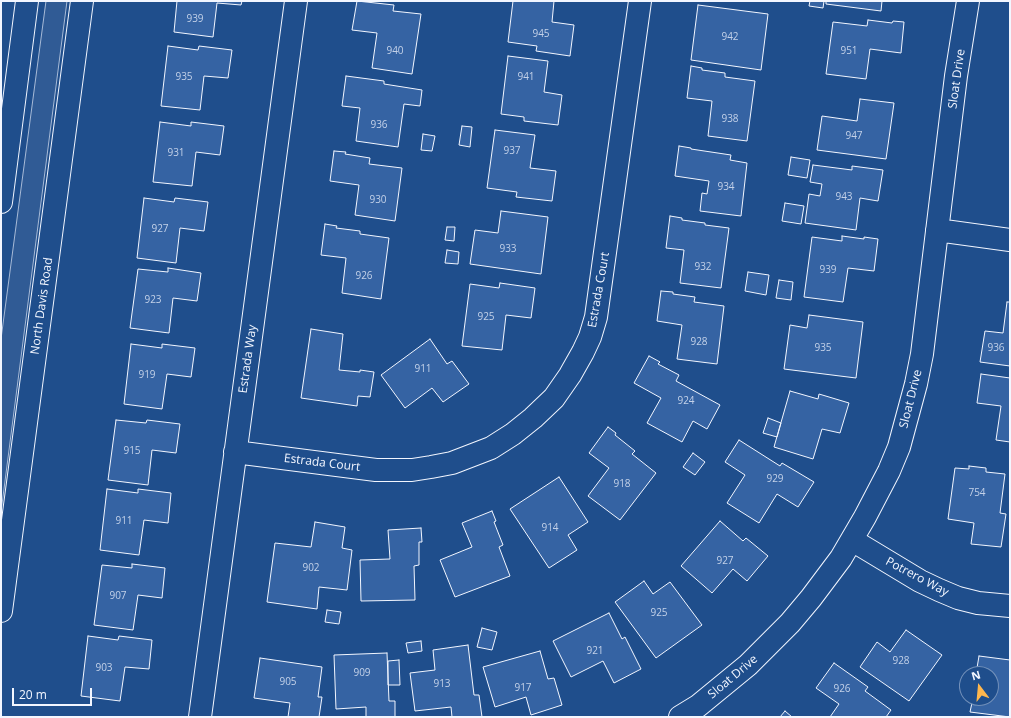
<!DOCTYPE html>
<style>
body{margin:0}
#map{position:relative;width:1011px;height:718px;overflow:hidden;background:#1f4e8c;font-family:"Open Sans",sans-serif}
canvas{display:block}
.frame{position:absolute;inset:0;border:2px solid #f2f6ff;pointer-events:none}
.north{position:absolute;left:959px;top:666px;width:40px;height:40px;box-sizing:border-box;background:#1f4e8c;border:1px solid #7391ba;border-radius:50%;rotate:344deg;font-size:11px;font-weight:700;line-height:16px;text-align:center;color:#f2f6ff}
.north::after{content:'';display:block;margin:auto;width:14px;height:18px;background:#ffb74d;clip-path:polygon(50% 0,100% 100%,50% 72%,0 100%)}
.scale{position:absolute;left:12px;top:688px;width:80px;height:18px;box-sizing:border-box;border:2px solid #f2f6ff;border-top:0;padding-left:5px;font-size:12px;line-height:14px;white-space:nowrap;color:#f2f6ff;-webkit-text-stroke:3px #1f4e8c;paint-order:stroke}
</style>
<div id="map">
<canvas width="1011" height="718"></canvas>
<div class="frame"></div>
<div class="north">N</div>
<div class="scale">20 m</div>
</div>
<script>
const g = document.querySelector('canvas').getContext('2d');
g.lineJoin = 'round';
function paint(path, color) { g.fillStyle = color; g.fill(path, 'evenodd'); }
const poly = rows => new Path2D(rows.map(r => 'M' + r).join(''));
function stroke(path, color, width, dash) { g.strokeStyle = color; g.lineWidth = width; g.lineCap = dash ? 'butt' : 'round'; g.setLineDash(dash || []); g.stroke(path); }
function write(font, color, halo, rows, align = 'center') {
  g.font = font + ' "Open Sans",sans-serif'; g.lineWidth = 3; g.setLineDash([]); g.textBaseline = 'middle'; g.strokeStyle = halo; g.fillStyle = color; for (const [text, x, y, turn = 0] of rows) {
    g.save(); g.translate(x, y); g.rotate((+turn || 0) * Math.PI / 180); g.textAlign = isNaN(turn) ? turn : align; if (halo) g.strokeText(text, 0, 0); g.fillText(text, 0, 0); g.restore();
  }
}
const green = poly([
 [46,1,67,1,1,512,1,339,46,1]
]);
const building = poly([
 [177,1,242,1,241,5,217,3,213,37,174,32,177,1],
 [357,1,394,5,393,11,421,14,412,74,372,68,377,33,352,30,357,1],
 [513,1,554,1,552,22,574,25,570,56,536,51,537,46,508,42,513,1],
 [810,1,824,1,823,8,809,6,810,1],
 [826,1,882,1,881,11,826,4,826,1],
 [698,5,768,14,761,70,691,60,698,5],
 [868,20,892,23,893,21,904,22,901,53,870,49,866,79,826,74,833,22,867,26,868,20],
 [168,46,198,50,199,46,232,50,228,78,204,76,200,110,161,106,168,46],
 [508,56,548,61,544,92,562,95,558,125,524,121,524,117,501,114,508,56],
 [691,66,702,68,702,70,725,73,725,77,755,81,747,141,708,136,712,101,687,98,691,66],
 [346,76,384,81,384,84,422,90,420,106,404,104,398,147,356,141,360,108,342,106,346,76],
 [860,99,894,103,886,159,817,150,822,116,857,121,860,99],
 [160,122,191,126,191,122,224,126,220,155,196,152,192,186,153,182,160,122],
 [462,126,472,127,470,147,459,145,462,126],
 [495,130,535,135,530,168,556,171,552,201,516,197,517,192,487,188,495,130],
 [423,134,435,136,432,151,421,150,423,134],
 [679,146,691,148,691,149,731,155,730,160,747,163,741,216,700,211,702,193,707,194,709,181,675,176,679,146],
 [334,151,346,152,345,154,370,158,369,164,402,168,395,221,355,215,359,185,330,181,334,151],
 [791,157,810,160,807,178,788,175,791,157],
 [813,165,852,170,852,166,883,170,878,201,860,198,856,230,805,223,809,194,820,196,822,184,810,182,813,165],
 [144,198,174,202,175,198,208,202,204,231,180,228,176,263,137,258,144,198],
 [785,203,804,206,801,224,782,221,785,203],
 [501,211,548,217,541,274,470,264,475,230,498,233,501,211],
 [670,216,682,218,682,220,705,223,705,225,729,228,721,288,680,283,684,250,666,248,670,216],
 [325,224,337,226,336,228,360,231,360,234,389,238,381,299,342,293,346,258,321,255,325,224],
 [447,227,455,227,454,241,445,240,447,227],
 [842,236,864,239,864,237,878,239,874,271,848,268,843,302,804,297,812,237,842,241,842,236],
 [447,250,459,252,458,264,445,263,447,250],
 [168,268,201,273,197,301,173,298,169,333,130,328,138,269,168,272,168,268],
 [748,272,769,275,766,295,745,291,748,272],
 [779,280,793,282,791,300,776,298,779,280],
 [500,283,535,288,531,318,506,315,502,350,462,346,470,284,499,288,500,283],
 [661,291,673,292,673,294,695,297,694,302,724,306,717,364,677,359,682,325,657,321,661,291],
 [1007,302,1010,302,1010,366,980,362,985,331,1003,333,1007,302],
 [809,315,863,322,856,378,784,369,790,325,807,328,809,315],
 [311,329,343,334,339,370,360,372,360,370,374,372,370,397,358,396,357,406,301,398,311,329],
 [430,339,447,364,452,361,469,384,443,402,432,388,405,408,381,375,430,339],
 [131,344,162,348,162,344,195,348,191,377,167,374,162,409,124,404,131,344],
 [649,356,660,362,658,364,679,375,676,381,720,405,707,429,693,421,682,442,647,423,661,398,634,383,649,356],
 [981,374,1010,378,1010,442,996,440,1001,406,977,403,981,374],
 [790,391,818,399,819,394,849,403,840,433,822,429,813,459,774,447,790,391],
 [768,418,781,423,777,437,763,433,768,418],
 [116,420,146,423,147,420,180,424,176,453,152,450,148,485,108,480,116,420],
 [608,427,616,433,615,435,635,451,632,454,656,473,620,520,588,496,609,468,589,453,608,427],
 [739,440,780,466,782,463,814,482,798,507,777,494,759,523,727,503,745,475,725,462,739,440],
 [693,453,705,462,695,475,683,467,693,453],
 [969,466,986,468,986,472,1005,474,1000,513,1006,514,1001,547,971,544,974,523,948,519,955,468,969,469,969,466],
 [559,477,588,522,568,535,577,550,549,568,510,509,559,477],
 [107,489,138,493,138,489,171,493,168,523,144,520,139,555,100,550,107,489],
 [492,511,496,521,494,522,503,545,499,547,510,576,455,597,440,560,472,547,462,523,492,511],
 [720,521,743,541,746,538,768,556,747,581,733,569,712,593,681,566,720,521],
 [315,522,345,527,342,548,352,550,347,590,319,587,317,609,267,602,275,543,311,547,315,522],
 [421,528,422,542,419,542,419,565,414,566,415,600,361,601,360,560,390,559,388,530,421,528],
 [132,564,165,568,162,598,138,595,133,630,94,625,102,565,132,568,132,564],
 [644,581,653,594,670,582,702,625,656,658,615,602,644,581],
 [327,610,341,612,339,624,325,622,327,610],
 [609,613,622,639,625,637,641,669,614,683,603,661,571,677,553,641,609,613],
 [482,628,497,632,492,650,477,647,482,628],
 [906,630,942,655,909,701,860,667,877,642,890,652,906,630],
 [88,636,118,640,119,636,152,640,149,669,125,667,120,701,81,696,88,636],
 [421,641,422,651,408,653,406,643,421,641],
 [468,645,474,695,479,695,482,717,452,717,451,707,415,711,410,673,435,670,433,650,468,645],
 [540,651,548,679,554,678,562,705,531,715,526,697,495,707,483,667,540,651],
 [387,653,389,701,395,701,395,717,366,717,366,707,336,709,334,655,387,653],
 [979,656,1010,660,1010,717,970,712,973,698,991,698,991,674,976,674,979,656],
 [260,658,322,667,318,697,322,697,319,717,288,717,290,703,254,698,260,658],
 [399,660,400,685,388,685,388,661,399,660],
 [834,663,868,687,865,691,891,710,886,717,830,717,839,704,816,688,834,663],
 [785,711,792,717,780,717,785,711]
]);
const minor = poly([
 [937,230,1010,240],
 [235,452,376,470,412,470,431,467,452,463,491,448,513,434,533,418,554,398,570,375,583,352,590,337,596,317,640,1],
 [852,540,920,581,939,590,958,598,978,603,1010,606],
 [200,717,296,1],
 [680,717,698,706,748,665,790,623,811,598,841,558,865,517,889,471,899,447,916,384,922,354,956,76,968,1]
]);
const trunk = poly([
 [1,202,27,1],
 [1,611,82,1]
]);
const numberNames = [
 ["939",195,19],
 ["945",541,34],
 ["942",730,37],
 ["940",395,51],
 ["951",849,51],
 ["935",184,77],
 ["941",526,77],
 ["938",730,119],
 ["936",379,125],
 ["947",854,136],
 ["937",512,151],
 ["931",176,153],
 ["934",726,187],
 ["943",844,197],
 ["930",378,200],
 ["927",160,229],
 ["933",508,249],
 ["932",703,267],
 ["939",828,270],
 ["926",364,276],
 ["923",153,300],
 ["925",486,317],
 ["928",699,342],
 ["935",823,348],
 ["936",996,348],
 ["911",423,369],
 ["919",147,375],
 ["924",686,401],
 ["915",132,451],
 ["929",775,479],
 ["918",622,484],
 ["754",977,493],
 ["911",124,521],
 ["914",550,528],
 ["927",725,561],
 ["902",311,568],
 ["907",118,596],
 ["925",659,613],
 ["921",595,651],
 ["928",901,661],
 ["903",104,668],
 ["909",362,673],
 ["905",288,682],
 ["913",442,684],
 ["917",523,688],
 ["926",842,689]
];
const streetNames = [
 ["Sloat Drive",957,79,-82],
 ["Estrada Court",599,290,-80],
 ["North Davis Road",42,306,-82],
 ["Estrada Way",248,359,-82],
 ["Sloat Drive",911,399,-76],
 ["Estrada Court",322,463,7],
 ["Potrero Way",917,577,28],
 ["Sloat Drive",733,677,-40]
];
paint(green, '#305b95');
stroke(green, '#a8bbd7', 1);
paint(building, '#3563a3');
stroke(building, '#f2f6ff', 1);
stroke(minor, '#f2f6ff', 24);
stroke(trunk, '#f2f6ff', 24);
stroke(minor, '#1f4e8c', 22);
stroke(trunk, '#1f4e8c', 22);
write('10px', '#c3d1e8', null, numberNames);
write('12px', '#f2f6ff', '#1f4e8c', streetNames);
</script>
